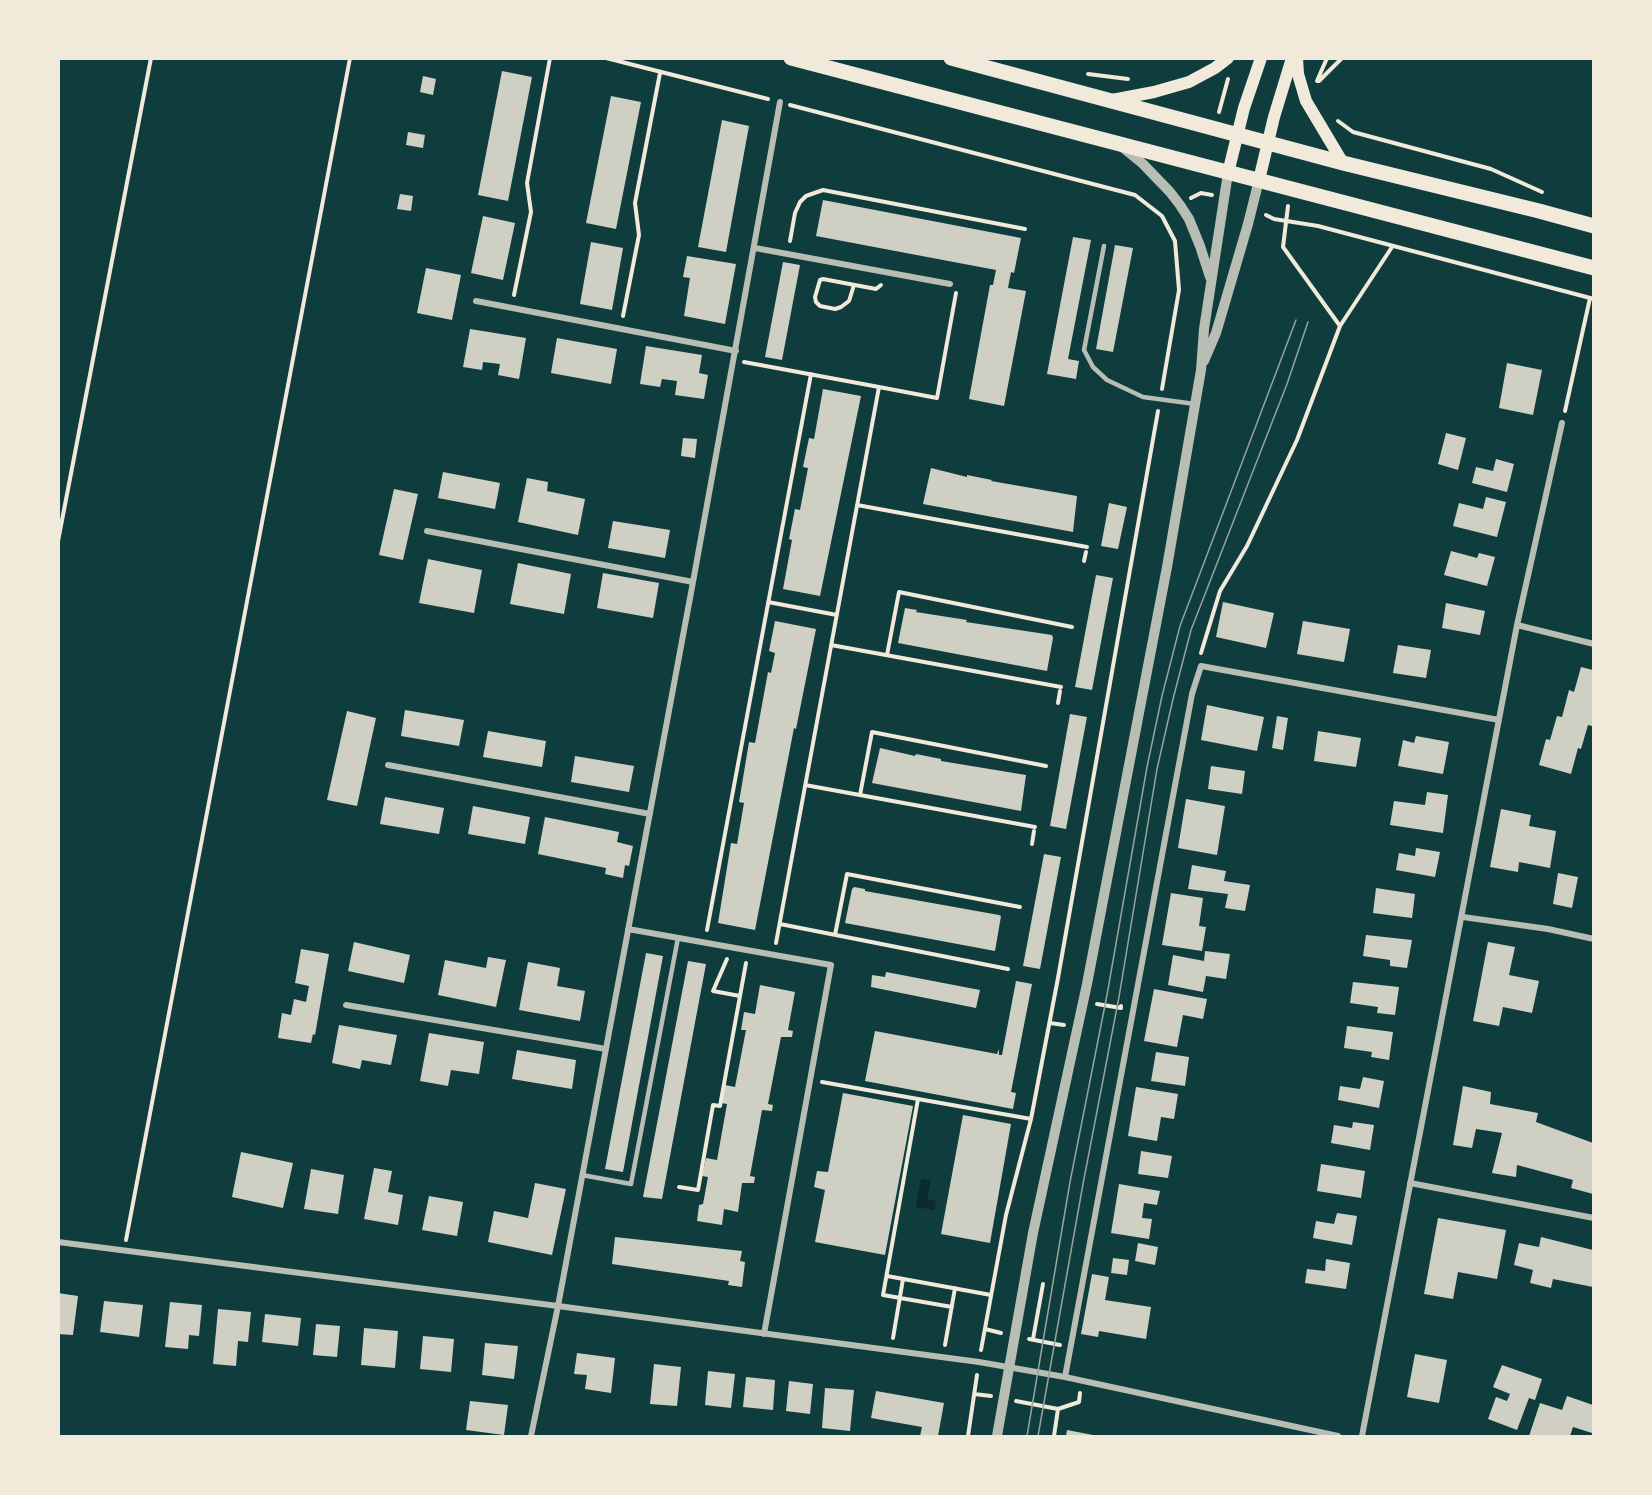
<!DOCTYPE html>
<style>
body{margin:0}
#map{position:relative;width:1652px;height:1495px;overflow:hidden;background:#0f3d3e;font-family:"Source Sans 3",sans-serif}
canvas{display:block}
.frame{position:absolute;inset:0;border:60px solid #f1e9da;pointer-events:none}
</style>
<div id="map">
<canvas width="1652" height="1495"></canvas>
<div class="frame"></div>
</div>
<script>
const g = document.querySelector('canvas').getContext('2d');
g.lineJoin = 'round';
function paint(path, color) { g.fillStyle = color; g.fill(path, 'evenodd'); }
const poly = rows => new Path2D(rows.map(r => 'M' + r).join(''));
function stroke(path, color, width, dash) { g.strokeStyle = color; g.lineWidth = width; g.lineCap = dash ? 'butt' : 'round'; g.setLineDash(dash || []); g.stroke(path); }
const water = poly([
 [921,1179,931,1180,927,1199,936,1201,934,1210,916,1207]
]);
const building = poly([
 [502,71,532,77,508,201,478,195],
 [423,76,436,79,433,95,420,92],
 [611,96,641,102,616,229,586,223],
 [722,120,749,126,726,252,698,247],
 [408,132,425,135,423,148,406,145],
 [400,194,413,196,411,211,397,209],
 [823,200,1021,238,1014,273,1011,272,1008,288,1026,291,1004,406,969,399,990,285,993,285,996,270,816,236],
 [483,216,515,223,503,280,471,273],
 [1073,237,1091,240,1068,359,1079,361,1076,379,1047,374],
 [591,242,623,248,612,310,580,304],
 [1115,245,1133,248,1113,352,1096,349],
 [687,256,736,264,725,324,684,316,690,278,683,277],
 [783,262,800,265,782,360,765,357],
 [426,268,461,275,452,320,417,313],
 [470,329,526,338,519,379,498,375,500,364,483,362,482,370,463,367],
 [557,338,617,349,611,384,551,373],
 [646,346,702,355,699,373,708,375,704,399,675,395,677,381,662,379,660,387,640,384],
 [1507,363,1542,370,1533,415,1499,408],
 [823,389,861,396,820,596,783,589,792,540,789,539,795,509,800,510,808,468,803,467,809,438,814,439],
 [1446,433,1466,438,1458,470,1438,464],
 [683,438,697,439,695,458,681,456],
 [1496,459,1514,464,1507,492,1472,483,1476,467,1493,471],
 [931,468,967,477,967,475,992,480,991,481,1077,496,1073,532,923,504],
 [443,472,500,483,495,509,438,498],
 [527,478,548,482,547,491,585,499,578,535,518,522],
 [394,489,418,494,403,560,379,555],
 [1486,497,1506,502,1497,537,1453,526,1459,503,1483,509],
 [1109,503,1127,507,1118,549,1101,546],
 [613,521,670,530,665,558,608,548],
 [1451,551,1477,558,1479,553,1495,557,1487,586,1444,575],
 [428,559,482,570,474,613,419,603],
 [518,563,571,574,564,614,510,604],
 [603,573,659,583,653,618,597,608],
 [1096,575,1113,578,1092,690,1075,687],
 [1223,602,1274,613,1266,648,1216,637],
 [1446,603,1485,611,1480,635,1442,628],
 [905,608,917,610,916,612,967,620,966,622,1052,635,1053,638,1047,671,898,643],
 [775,621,816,629,796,729,794,728,755,930,718,923,731,843,737,844,744,803,739,802,749,742,755,743,768,672,771,673,775,653,769,651],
 [1303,621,1350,629,1344,662,1297,654],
 [1398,645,1431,650,1426,678,1393,673],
 [1581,667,1593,670,1593,722,1592,726,1588,725,1581,749,1578,748,1571,774,1539,765,1546,739,1550,740,1557,716,1562,717,1569,690,1574,692],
 [1207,705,1264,717,1257,751,1201,740],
 [405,710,464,720,459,746,401,736],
 [347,711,376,718,357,806,327,800],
 [1070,714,1087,717,1066,829,1050,826],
 [1277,716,1288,718,1283,750,1272,748],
 [488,731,546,741,542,767,483,757],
 [1318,731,1361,738,1356,767,1314,761],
 [1416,736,1449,742,1443,774,1398,766,1403,740,1414,743],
 [880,748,915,756,916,754,941,759,941,761,1026,775,1021,811,872,783],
 [575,756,634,766,629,792,571,782],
 [1211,766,1245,771,1242,794,1208,789],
 [1427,792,1448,795,1443,833,1390,825,1394,801,1425,805],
 [385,797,444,808,439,834,380,824],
 [1186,799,1225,806,1217,855,1178,848],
 [473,806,530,817,525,844,468,834],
 [1501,809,1531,815,1529,826,1556,831,1550,868,1519,862,1518,872,1490,867],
 [545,817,619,832,617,842,633,846,629,866,625,865,623,878,605,874,606,868,538,854],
 [1416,848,1440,852,1435,877,1396,870,1399,853,1415,856],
 [1044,854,1061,857,1040,969,1023,966],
 [1192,865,1226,871,1224,881,1250,885,1245,911,1225,908,1228,894,1188,889],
 [1558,873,1578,877,1572,908,1553,904],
 [854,887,865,889,865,891,999,915,1001,916,995,951,845,923,852,889],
 [1376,888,1415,894,1412,918,1373,913],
 [1171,893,1203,898,1199,926,1206,927,1202,951,1162,945],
 [1366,935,1412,940,1407,968,1390,966,1390,960,1363,956],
 [354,942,410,955,404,983,348,971],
 [1488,942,1515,947,1509,975,1539,981,1532,1013,1503,1007,1499,1026,1473,1021],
 [301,949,329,954,315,1035,313,1034,311,1043,278,1038,282,1013,291,1015,294,999,306,1002,309,986,295,983],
 [1205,951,1230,954,1226,979,1206,976,1203,992,1168,985,1173,955,1204,961],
 [646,953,663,956,623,1172,605,1169],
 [488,957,506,960,496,1007,438,995,445,960,486,968],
 [688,961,706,964,662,1199,643,1197],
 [528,962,560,968,557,986,585,991,580,1021,519,1010],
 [886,972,980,990,976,1008,871,987,872,975,885,977],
 [1016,981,1032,984,1011,1092,1016,1093,1013,1109,865,1081,875,1031,997,1054,999,1049,999,1055,1002,1055],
 [1353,982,1399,987,1395,1015,1377,1013,1378,1007,1350,1003],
 [760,985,795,992,788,1030,793,1031,792,1037,781,1037,768,1104,773,1105,772,1111,762,1110,750,1176,755,1177,754,1183,742,1183,738,1212,724,1209,722,1225,697,1221,699,1205,703,1204,708,1177,702,1176,706,1158,717,1160,727,1104,721,1103,725,1085,735,1087,746,1030,741,1030,744,1012,755,1014],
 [1154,989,1207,999,1203,1019,1183,1015,1177,1047,1144,1041],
 [339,1025,397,1035,391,1065,362,1060,360,1069,332,1063],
 [1347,1026,1393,1032,1389,1060,1371,1057,1372,1052,1344,1048],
 [429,1033,484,1042,479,1074,451,1070,448,1086,420,1081],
 [517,1050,576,1060,572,1089,512,1079],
 [1156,1052,1189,1057,1185,1086,1151,1081],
 [1363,1077,1384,1081,1379,1108,1338,1100,1340,1086,1360,1089],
 [1463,1086,1491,1092,1490,1104,1538,1113,1536,1122,1593,1143,1593,1194,1571,1188,1573,1180,1517,1165,1516,1177,1492,1173,1502,1133,1476,1129,1472,1148,1453,1145],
 [1136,1087,1178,1094,1174,1119,1161,1117,1157,1141,1128,1136],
 [843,1093,913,1106,885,1255,815,1242,825,1190,814,1187,817,1171,828,1172],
 [963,1115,1011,1124,990,1243,941,1234],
 [1353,1122,1374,1125,1370,1150,1331,1143,1334,1125,1352,1128],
 [1141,1151,1172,1156,1168,1178,1138,1174],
 [241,1152,293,1163,283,1208,232,1197],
 [1321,1164,1365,1171,1361,1198,1317,1191],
 [374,1168,392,1171,388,1192,403,1195,398,1225,364,1219],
 [311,1169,344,1175,338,1214,304,1209],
 [535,1183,566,1189,552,1255,488,1242,494,1211,528,1218],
 [1119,1184,1160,1191,1157,1205,1144,1203,1142,1218,1152,1219,1149,1239,1111,1233],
 [429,1196,463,1202,457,1236,422,1230],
 [1337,1213,1357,1216,1352,1245,1313,1238,1316,1221,1334,1224],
 [1438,1218,1506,1230,1497,1279,1458,1272,1453,1299,1424,1294],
 [615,1237,742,1251,740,1261,745,1262,742,1287,728,1285,729,1281,612,1264],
 [1541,1237,1593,1250,1593,1287,1553,1279,1551,1288,1530,1283,1533,1270,1514,1265,1519,1243,1539,1247],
 [1138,1243,1158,1247,1155,1265,1135,1261],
 [1113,1258,1129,1260,1127,1275,1111,1273],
 [1326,1259,1350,1263,1346,1289,1305,1283,1307,1269,1325,1271],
 [1092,1274,1109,1277,1105,1300,1151,1307,1146,1339,1099,1331,1098,1337,1081,1334],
 [58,1293,78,1296,73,1335,58,1334],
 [104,1301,143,1305,139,1337,100,1332],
 [170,1302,202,1305,199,1336,189,1335,188,1349,165,1347],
 [218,1309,251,1312,248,1342,238,1341,236,1366,213,1364],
 [265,1314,301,1318,298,1346,262,1342],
 [316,1324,340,1326,337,1357,313,1355],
 [364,1328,398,1331,395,1368,361,1365],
 [423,1336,454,1339,451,1372,420,1369],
 [485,1343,518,1346,514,1379,482,1375],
 [577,1353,615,1358,611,1393,585,1389,587,1375,574,1374],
 [1415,1354,1447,1360,1439,1403,1407,1397],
 [654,1364,681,1367,677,1406,650,1404],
 [1502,1365,1542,1379,1535,1400,1529,1398,1517,1430,1488,1419,1496,1397,1507,1401,1510,1394,1493,1387],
 [708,1371,735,1374,731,1408,705,1405],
 [746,1377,775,1380,773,1410,743,1407],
 [789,1381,813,1384,810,1414,786,1411],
 [825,1388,854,1390,850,1431,822,1428],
 [876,1391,944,1403,938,1436,920,1436,922,1427,871,1418],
 [1567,1396,1593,1405,1592,1433,1573,1427,1570,1436,1529,1436,1540,1403,1562,1410],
 [470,1401,508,1405,504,1435,466,1430],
 [1067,1430,1093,1435,1093,1436,1066,1436]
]);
const path = poly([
 [606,58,768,99],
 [1088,74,1128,79],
 [1317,81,1327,58],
 [1319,81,1342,58],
 [790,105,1135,195,1162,216,1175,241,1179,290,1162,389],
 [1219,112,1228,79],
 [1338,121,1353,132,1491,169,1542,192],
 [1191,198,1201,193,1212,195],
 [1266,215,1274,219,1318,226,1594,299],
 [790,241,795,213,800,202,806,196,823,190,1025,229],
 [854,285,849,301,841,307,835,309,820,306,816,302,815,297,820,280,823,279,876,289,881,285],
 [514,295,531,212,527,183,550,58],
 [623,316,639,235,635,203,660,73],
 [1340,326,1392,247],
 [744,362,879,387],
 [1565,411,1590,298],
 [857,505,1087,547],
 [58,541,151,58],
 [1084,561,1086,552],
 [768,602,837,615],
 [831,645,1061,687],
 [1201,653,1220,591,1247,546,1297,440,1340,326,1283,247,1288,206],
 [887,655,899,592,1072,627],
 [1058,703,1060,691],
 [805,785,1035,827],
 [860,795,872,732,1046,766],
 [1032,844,1034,831],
 [780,924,1008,969],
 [707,930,811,374],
 [835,935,847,874,1020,907],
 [776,943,879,387,937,398,956,293],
 [727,959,713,991,740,996],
 [1097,1004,1121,1008,1121,1006],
 [1050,1023,1064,1025],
 [822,1082,1031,1119],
 [918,1099,883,1295,952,1307],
 [679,1187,698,1190,713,1105,720,1106,746,963],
 [126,1240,350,58],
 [887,1276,991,1295],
 [985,1329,1001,1333],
 [893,1338,903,1279],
 [1029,1339,1060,1345],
 [1033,1339,1043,1284],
 [945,1345,955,1288],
 [981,1350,1006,1215,1031,1119,1058,978,1158,411],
 [974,1394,991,1396],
 [1016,1401,1058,1409],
 [968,1436,977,1375],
 [1054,1436,1058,1409,1079,1402,1080,1393]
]);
const service = poly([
 [1104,246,1084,350,1093,367,1107,380,1143,397,1195,404],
 [582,1175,631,1184,678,938]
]);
const minor = poly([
 [755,248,950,284],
 [476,301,736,351],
 [427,531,693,582],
 [1517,625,1594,644],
 [388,765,650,814],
 [1463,917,1548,929,1594,939],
 [628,929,831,965,764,1334],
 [346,1005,606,1049],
 [1410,1183,1594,1218],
 [58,1242,558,1306,979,1362,1065,1377,1338,1436],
 [1065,1377,1192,694,1201,666,1499,720],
 [531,1436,558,1306,693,582,780,102],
 [1362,1436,1517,625,1562,423]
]);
const tertiary = poly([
 [1121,146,1143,164,1170,192,1180,205,1189,219,1200,246,1210,277],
 [1204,361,1216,333,1248,224,1259,180],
 [997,1436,1033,1233,1087,984,1167,567,1201,370,1204,329,1228,173]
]);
const secondary = poly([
 [1297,58,1298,74,1306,101,1343,163],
 [1112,100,1154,92,1189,82,1215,68,1228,58],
 [1228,173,1244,108,1261,58],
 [1259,180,1274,117,1292,58]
]);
const primary = poly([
 [791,58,1594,268],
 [951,58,1343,163,1539,211,1594,226]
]);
const tram = poly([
 [1027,1436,1070,1182,1107,995,1147,767,1162,696,1180,626,1296,320],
 [1038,1436,1083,1184,1119,997,1157,769,1173,699,1191,630,1287,384,1308,322]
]);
paint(water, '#0a2a2b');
paint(building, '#cfcfc3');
stroke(path, '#f1e9da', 4);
stroke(service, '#b8beb3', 4.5);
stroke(minor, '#b8beb3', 6);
stroke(tertiary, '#b8beb3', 10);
stroke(secondary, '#f1e9da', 12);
stroke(primary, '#f1e9da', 15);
stroke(tram, '#97a49c', 1.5);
</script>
